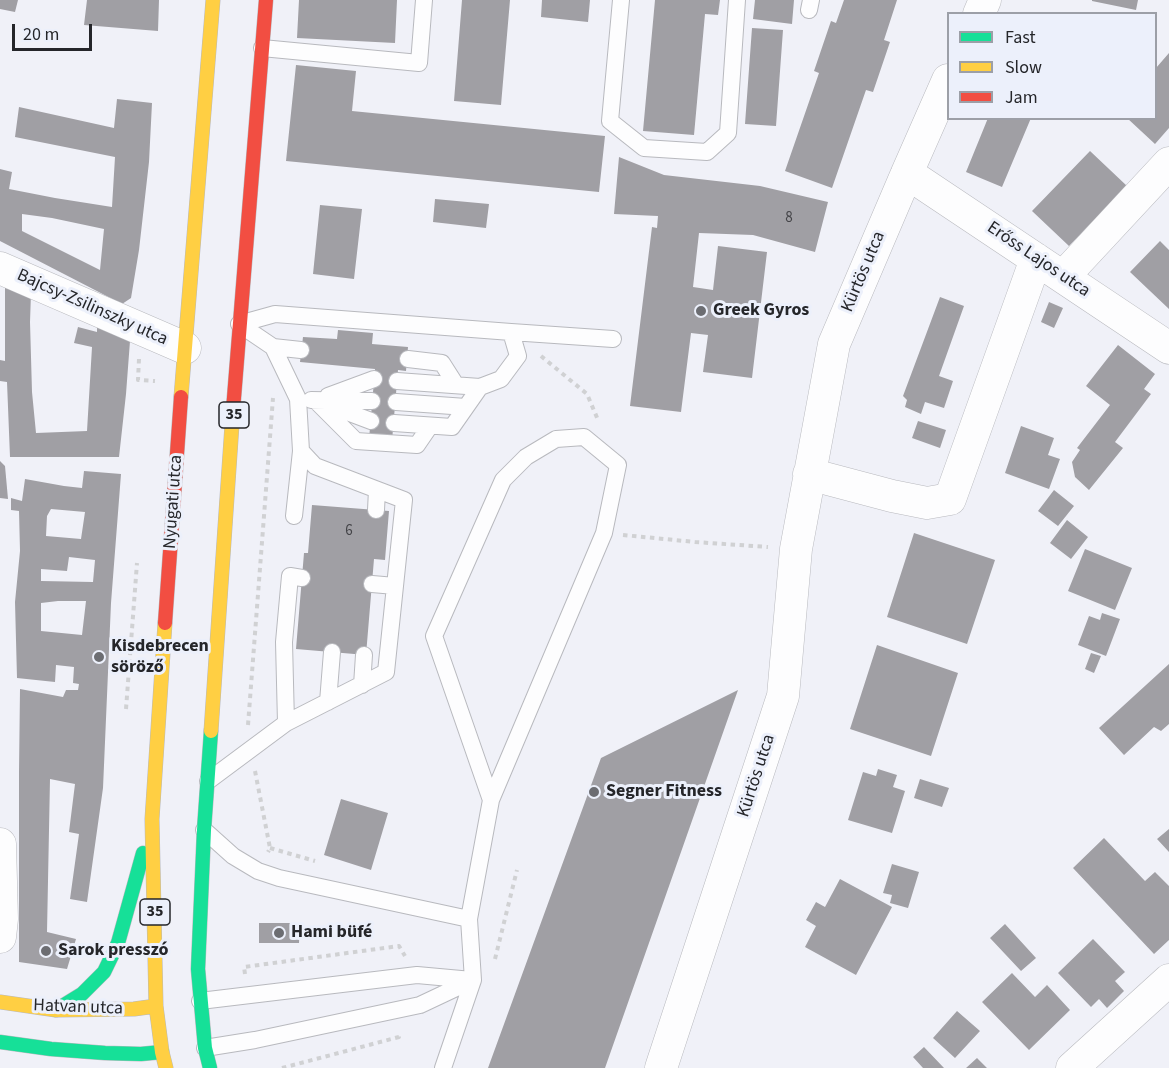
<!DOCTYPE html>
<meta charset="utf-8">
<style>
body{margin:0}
#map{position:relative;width:1169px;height:1068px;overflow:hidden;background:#f0f1f8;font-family:"Source Sans 3",sans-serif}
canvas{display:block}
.legend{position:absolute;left:947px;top:12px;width:210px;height:108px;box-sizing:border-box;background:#ecf0fb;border:2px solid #9c9fa7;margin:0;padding:8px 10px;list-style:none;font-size:18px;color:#25262a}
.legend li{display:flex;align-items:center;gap:12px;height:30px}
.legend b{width:30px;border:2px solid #9c9fa7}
.scale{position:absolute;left:12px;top:24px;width:80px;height:27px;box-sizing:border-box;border:3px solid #25262a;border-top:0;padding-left:8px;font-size:18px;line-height:21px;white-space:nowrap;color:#25262a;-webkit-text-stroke:4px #ecf0fb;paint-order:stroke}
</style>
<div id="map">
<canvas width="1169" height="1068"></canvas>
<ul class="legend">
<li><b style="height:8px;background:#16e098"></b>Fast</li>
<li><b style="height:8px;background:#ffcf43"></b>Slow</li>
<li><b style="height:8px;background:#f24e42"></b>Jam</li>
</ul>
<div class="scale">20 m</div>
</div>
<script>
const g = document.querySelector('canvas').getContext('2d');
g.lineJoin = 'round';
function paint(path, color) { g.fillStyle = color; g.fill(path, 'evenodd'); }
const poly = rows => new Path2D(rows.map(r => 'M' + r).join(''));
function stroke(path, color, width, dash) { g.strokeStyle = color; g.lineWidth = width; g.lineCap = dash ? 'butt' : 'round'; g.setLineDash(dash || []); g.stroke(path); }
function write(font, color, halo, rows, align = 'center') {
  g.font = font + ' "Source Sans 3",sans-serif'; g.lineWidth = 6; g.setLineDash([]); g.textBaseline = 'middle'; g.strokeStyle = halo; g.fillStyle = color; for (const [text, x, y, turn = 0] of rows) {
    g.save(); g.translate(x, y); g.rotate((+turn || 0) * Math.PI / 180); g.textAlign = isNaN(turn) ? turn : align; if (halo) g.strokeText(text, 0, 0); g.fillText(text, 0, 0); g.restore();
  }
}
const building = poly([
 [0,0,18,0,15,12,0,9],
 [87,0,159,0,158,31,84,25],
 [299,0,397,0,395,43,297,38],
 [462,0,510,0,501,105,454,101],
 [542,0,590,0,588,22,541,17],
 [655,0,720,0,718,15,705,14,694,135,643,131],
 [755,0,794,0,792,24,753,19],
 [844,0,897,0,884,40,890,42,873,92,866,90,832,188,785,171,819,73,814,71,831,21,836,23],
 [1092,0,1138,0,1136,10,1092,1],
 [752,28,783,30,776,126,745,124],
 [1169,53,1169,128,1155,144,1127,118,1156,118,1156,68],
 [296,65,356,71,352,111,605,136,599,192,286,161],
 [117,99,152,103,149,162,139,250,131,298,122,304,0,241,0,169,12,172,9,189,55,198,112,207,115,157,15,137,19,107,114,128],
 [22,214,52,218,104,229,100,270,22,231],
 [988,118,1031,118,1002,187,966,172],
 [1090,151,1127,186,1069,246,1032,211],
 [619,157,664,175,760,186,828,202,815,252,753,235,699,233,693,287,713,290,718,246,767,252,752,378,703,372,708,335,691,333,681,412,630,406,652,227,657,228,658,216,614,214],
 [435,199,489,204,486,228,433,222],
 [320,205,362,209,354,279,313,274],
 [1160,241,1169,250,1169,309,1130,272],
 [5,284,31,293,30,322,32,392,36,433,87,431,92,347,74,343,78,327,97,332,97,326,130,341,126,394,119,457,10,457,7,382,0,381,0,360,5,361],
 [940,297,964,306,939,376,953,381,944,408,925,402,921,414,905,407,907,400,903,396],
 [1049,302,1063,308,1054,328,1041,322],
 [338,330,373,333,372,344,408,347,406,371,398,370,392,441,369,439,375,369,300,362,303,337,337,339],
 [1118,345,1155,374,1144,389,1151,394,1115,442,1123,448,1089,490,1075,477,1072,462,1080,450,1077,448,1110,405,1086,386],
 [918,421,946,430,940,448,912,438],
 [1021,426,1054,438,1048,455,1060,459,1049,489,1005,473],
 [0,461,5,466,8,499,0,498],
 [84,471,121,474,111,603,103,788,87,902,70,899,79,834,69,832,75,784,50,779,47,932,76,939,67,969,19,962,19,772,20,689,63,697,66,690,78,690,79,684,73,683,74,667,56,665,55,682,17,678,15,602,20,551,19,511,11,510,11,498,22,501,25,479,64,486,82,488],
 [51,509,85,512,81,539,46,536,47,516],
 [69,557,95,560,93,582,41,581,41,569,67,571],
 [58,601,86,601,82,635,41,631,41,603],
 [1054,490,1074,506,1058,526,1038,511],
 [312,505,389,511,385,560,374,559,366,655,296,649,304,553,308,553],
 [1067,520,1088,537,1071,559,1050,543],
 [914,533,995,560,967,644,887,617],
 [1085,549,1132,568,1115,610,1068,591],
 [1102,613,1120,619,1106,656,1078,645,1089,616,1100,620],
 [877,645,958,673,931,756,850,729],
 [1091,653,1101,656,1094,673,1085,669],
 [1169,664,1169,724,1161,731,1154,727,1124,755,1099,728],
 [738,690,605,1068,488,1068,601,758],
 [878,769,897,775,893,787,905,791,892,833,848,820,863,772,876,776],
 [920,779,949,788,942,807,914,798],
 [341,799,388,813,371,870,324,855],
 [1169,829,1169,852,1157,839],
 [1104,838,1145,881,1155,872,1169,886,1169,940,1154,954,1073,868],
 [892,864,919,872,908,908,890,903,892,895,883,893],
 [840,879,892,907,856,975,805,947,816,926,806,920,816,902,825,907],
 [259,923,300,923,299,943,259,943],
 [1005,924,1036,958,1021,971,990,938],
 [1093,939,1125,972,1115,981,1124,991,1107,1008,1099,999,1091,1007,1058,973],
 [1012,973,1035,997,1047,985,1070,1010,1029,1050,982,1002],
 [957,1011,980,1031,955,1058,933,1038],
 [924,1047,944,1068,923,1068,913,1057],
 [977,1058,987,1068,966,1068]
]);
const path = poly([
 [541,356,587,394,598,420],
 [139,359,138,380,155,381],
 [623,535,695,542,768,547],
 [126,709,137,563],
 [248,725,273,398],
 [255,771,270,848,268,852],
 [270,848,315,861],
 [495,959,517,870],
 [245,974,244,967,399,946,405,956],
 [282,1068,399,1037,399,1032]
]);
const lane = poly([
 [621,0,610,121,644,148,707,152,728,133,737,0],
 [809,10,811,0],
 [262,48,419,63,424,0],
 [239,324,275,314,511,332,613,339],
 [239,324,273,347,301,350],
 [273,347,298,399,301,451,315,466,404,500,386,672,286,723],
 [408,359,442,363,456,385],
 [397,381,480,387,501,379,518,356,511,332],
 [328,396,374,379],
 [311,400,372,401],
 [316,401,356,441,417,445,430,426],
 [396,402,466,407,480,387],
 [326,404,371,421],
 [394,423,452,427,466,407],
 [376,510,377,490],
 [294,516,301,451],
 [372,584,395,586],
 [362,685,364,655],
 [328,702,332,652],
 [208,781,286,723,284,642,290,576,302,578],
 [204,830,233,856,258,871,279,878,469,919],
 [200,1001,417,975,472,980],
 [205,1048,255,1040,420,1005,473,980],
 [443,1068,473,980,469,919,491,800,604,533,618,465,584,437,556,439,526,457,503,480,434,636,491,800]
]);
const street = poly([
 [979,14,985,0],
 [907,173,1169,348],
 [0,268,185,348],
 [1063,277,1169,163],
 [809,474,892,496,927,503,950,499,1036,259],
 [0,844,2,919,0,937],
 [661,1068,783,696,796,549,834,344,907,173,948,80],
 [1072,1068,1169,980]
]);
const fast = poly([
 [56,1010,82,994,104,972,118,943,143,853],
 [0,1042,51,1049,105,1053,141,1054,162,1052],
 [210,1068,205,1048,198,969,204,830,211,731]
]);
const slow = poly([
 [181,397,213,0],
 [165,623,152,819,156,1006,162,1052,166,1068],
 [211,731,233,410],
 [0,1002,56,1010,134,1009,156,1006]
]);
const jam = poly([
 [233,410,266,0],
 [165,623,181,397]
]);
const markers = [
 [701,311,6,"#6c6d72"],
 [99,657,6,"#6c6d72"],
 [594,792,6,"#6c6d72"],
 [279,933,6,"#6c6d72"],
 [46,951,6,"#6c6d72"]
];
const numberNames = [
 ["8",789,219],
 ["6",349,532]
];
const shields = [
 [234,415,30],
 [155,912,30]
];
const shieldNames = [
 ["35",234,415],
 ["35",155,912]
];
const streetNames = [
 ["Erőss Lajos utca",1038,260,34],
 ["Kürtös utca",864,272,-67],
 ["Bajcsy-Zsilinszky utca",92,308,24],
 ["Nyugati utca",174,502,-86],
 ["Kürtös utca",757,776,-72],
 ["Hatvan utca",78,1008,2]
];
const poiNames = [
 ["Greek Gyros",713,311],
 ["Kisdebrecen",111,647],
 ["söröző",111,668],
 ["Segner Fitness",606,792],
 ["Hami büfé",291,933],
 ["Sarok presszó",58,951]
];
paint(building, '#a09fa4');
stroke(lane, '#b8b9be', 18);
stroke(street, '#b8b9be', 33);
stroke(fast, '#b8b9be', 15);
stroke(slow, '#b8b9be', 15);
stroke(jam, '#b8b9be', 15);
stroke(path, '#d0d1d3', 4, [4.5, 4.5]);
stroke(lane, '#fdfdfe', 16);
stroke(street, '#fdfdfe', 32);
stroke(fast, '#16e098', 14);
stroke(slow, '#ffcf43', 14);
stroke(jam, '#f24e42', 14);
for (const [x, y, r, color] of markers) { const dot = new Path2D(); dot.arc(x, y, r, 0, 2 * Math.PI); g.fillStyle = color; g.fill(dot); stroke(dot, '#ecf0fb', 2); }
write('15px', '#444448', null, numberNames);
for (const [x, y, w] of shields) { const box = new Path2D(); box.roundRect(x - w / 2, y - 13, w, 26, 4.5); g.fillStyle = '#ecf0fb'; g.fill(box); stroke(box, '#25262a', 1.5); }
write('bold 16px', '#25262a', null, shieldNames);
write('18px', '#25262a', '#ecf0fb', streetNames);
write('bold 18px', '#25262a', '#ecf0fb', poiNames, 'left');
</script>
